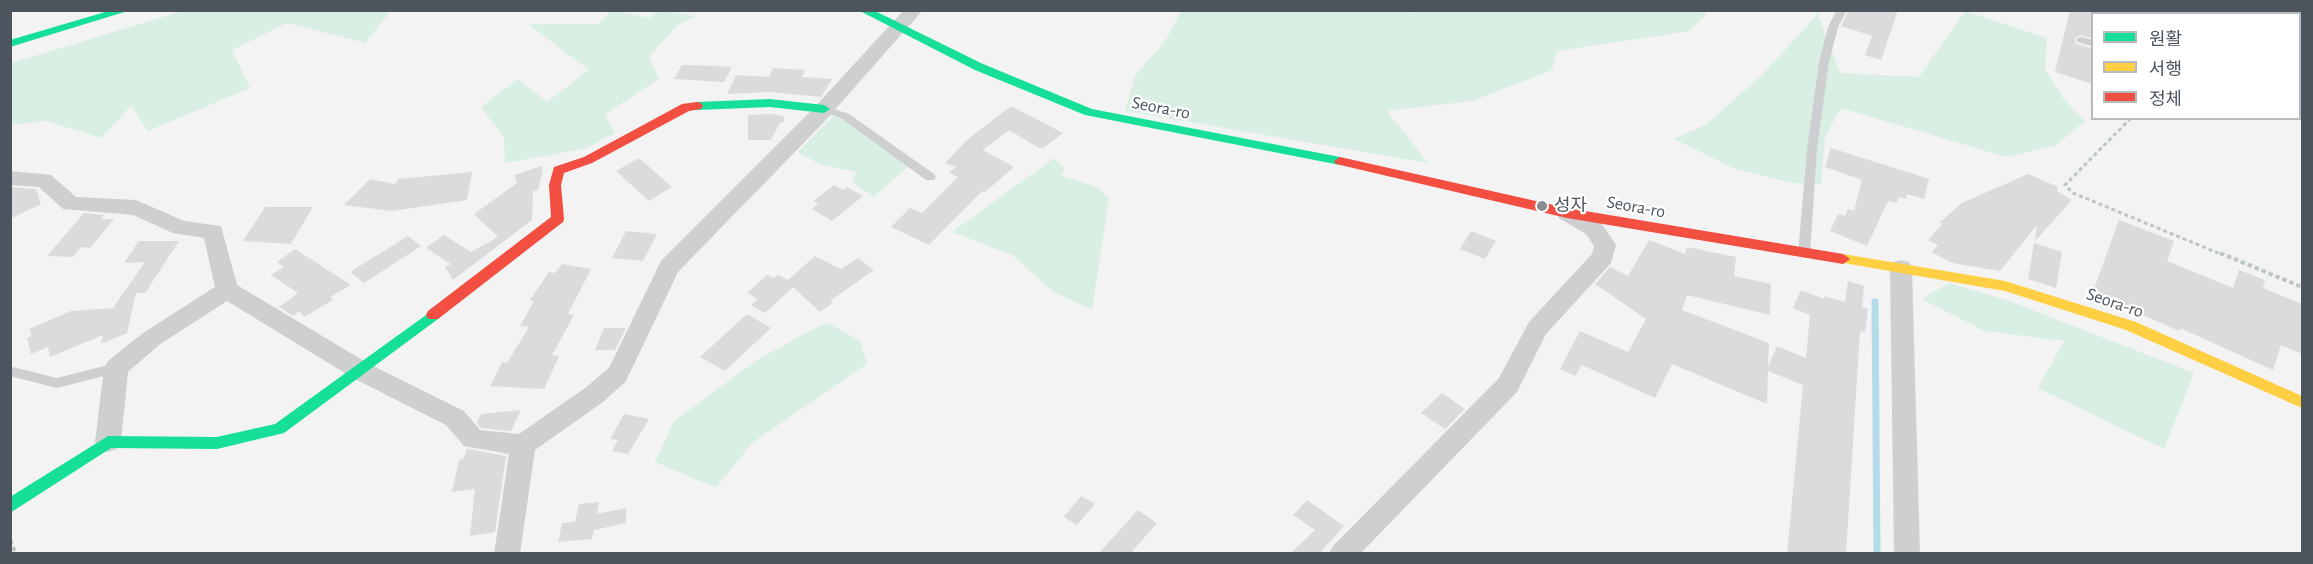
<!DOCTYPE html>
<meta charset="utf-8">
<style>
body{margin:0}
#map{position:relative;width:2313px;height:564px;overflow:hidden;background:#f3f3f3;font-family:"Alegreya Sans","Noto Sans KR",sans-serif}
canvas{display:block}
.frame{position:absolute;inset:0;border:12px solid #4c555e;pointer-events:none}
.legend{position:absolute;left:2091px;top:12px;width:210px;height:108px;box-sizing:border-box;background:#fff;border:2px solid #b7bbbf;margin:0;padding:8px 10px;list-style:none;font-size:18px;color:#4c555e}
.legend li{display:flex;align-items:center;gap:12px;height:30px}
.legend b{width:30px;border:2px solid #b7bbbf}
</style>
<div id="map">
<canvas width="2313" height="564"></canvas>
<div class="frame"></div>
<ul class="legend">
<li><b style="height:8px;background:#16e098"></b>원활</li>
<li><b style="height:8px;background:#ffcf43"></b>서행</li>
<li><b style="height:8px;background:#f24e42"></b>정체</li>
</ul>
</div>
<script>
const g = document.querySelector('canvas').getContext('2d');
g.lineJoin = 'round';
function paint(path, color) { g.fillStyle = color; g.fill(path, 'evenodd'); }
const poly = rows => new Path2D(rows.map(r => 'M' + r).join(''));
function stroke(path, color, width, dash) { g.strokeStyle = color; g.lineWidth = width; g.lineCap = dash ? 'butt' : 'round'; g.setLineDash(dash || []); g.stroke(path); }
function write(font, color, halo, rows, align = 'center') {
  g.font = font + ' "Alegreya Sans","Noto Sans KR",sans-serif'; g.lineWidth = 4.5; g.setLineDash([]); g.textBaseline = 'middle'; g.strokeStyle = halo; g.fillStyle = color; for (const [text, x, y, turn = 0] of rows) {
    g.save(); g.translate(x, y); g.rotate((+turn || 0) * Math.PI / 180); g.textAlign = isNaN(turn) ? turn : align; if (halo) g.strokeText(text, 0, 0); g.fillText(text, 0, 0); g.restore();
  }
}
const green = poly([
 [186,10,391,11,365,43,287,23,232,50,250,88,148,131,131,106,101,138,46,121,11,125,11,63],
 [612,10,649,18,660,10,696,16,675,27,649,57,659,79,605,114,615,133,584,149,505,163,504,138,481,107,518,79,547,102,589,70,528,24,598,24],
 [1400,10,1414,13,1414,11,1699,10,1707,14,1690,31,1557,51,1552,70,1472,101,1387,111,1428,163,1125,111,1135,76,1167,38,1181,11],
 [1812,10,1821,11,1818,15,1840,73,1919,77,1965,11,2047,38,2045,69,2063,98,2085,121,2055,146,2006,157,1841,108,1825,136,1821,184,1792,183,1735,169,1674,139,1707,124,1763,74,1817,15],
 [838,111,910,165,874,197,852,182,856,172,819,164,798,152],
 [1054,158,1065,168,1061,176,1097,187,1109,199,1092,310,1052,291,1012,255,952,232],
 [1949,283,2007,300,2194,373,2164,449,2038,388,2064,341,1984,331,1922,299],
 [827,322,860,341,867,364,752,443,716,488,655,462,674,421,760,358]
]);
const stream = poly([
 [1875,302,1877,554]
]);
const building = poly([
 [1849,10,1898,10,1881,60,1865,55,1872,36,1841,26],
 [2070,10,2092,10,2092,38,2080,35,2075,38,2076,44,2092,48,2092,84,2055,72],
 [682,65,715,66,732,67,724,82,674,79],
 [773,68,805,70,802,77,832,79,821,97,770,92,727,94,736,75,769,77],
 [1011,106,1063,133,1043,148,1039,148,1009,130,983,150,1014,167,985,192,982,191,929,245,891,227,910,208,922,213,958,177,949,173,956,167,945,163,968,139],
 [770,114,784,116,784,122,780,123,771,140,748,140,748,115],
 [1831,148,1929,179,1924,199,1907,194,1906,199,1899,197,1897,203,1888,201,1867,246,1830,231,1838,214,1845,216,1848,209,1854,211,1862,180,1825,167],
 [639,158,672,187,649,201,616,171],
 [541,166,543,170,538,190,533,191,532,220,453,280,445,267,451,264,426,248,444,235,471,252,498,237,474,214,517,183,514,175],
 [472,172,467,200,392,211,344,205,370,179,395,184,398,179],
 [2028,174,2058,187,2057,191,2072,200,2035,241,2037,225,2000,271,1952,263,1932,252,1938,245,1928,240,1943,223,1939,223,1962,203],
 [834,185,843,190,847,187,863,196,832,221,812,209,818,204,813,201],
 [10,187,36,189,41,204,10,219],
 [265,207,313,207,291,244,243,241],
 [84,213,104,215,101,219,114,219,90,248,81,247,73,257,47,256],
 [2119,220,2174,241,2167,261,2233,288,2239,270,2265,280,2263,288,2302,304,2302,354,2281,345,2273,370,2180,328,2179,331,2118,304,2117,307,2091,297],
 [626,231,657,234,643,261,612,258],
 [1471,231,1496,241,1485,259,1460,249],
 [408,236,421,246,364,283,350,272],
 [1649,240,1685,254,1687,247,1736,257,1734,276,1771,284,1770,315,1687,295,1682,310,1769,343,1768,367,1777,346,1806,358,1810,315,1793,308,1801,290,1824,299,1825,296,1845,302,1848,281,1864,286,1862,307,1868,309,1865,332,1860,331,1846,554,1787,554,1803,385,1768,371,1767,404,1672,364,1655,398,1582,365,1575,376,1560,369,1580,331,1628,352,1646,319,1595,284,1610,267,1628,276],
 [139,241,179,241,145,293,136,293,127,333,101,344,103,335,50,357,48,347,31,354,27,338,32,336,29,329,71,311,113,308,145,262,124,263],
 [2034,243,2062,252,2056,288,2028,279],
 [295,249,351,285,330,297,333,300,304,317,299,311,293,316,279,307,298,293,271,275,284,267,277,262],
 [815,256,841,269,858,258,874,270,830,301,833,303,820,312,793,287,765,313,751,305,758,299,747,293,767,275,774,278,778,275,788,280],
 [562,264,591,269,568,314,574,315,552,355,559,356,544,389,490,386,502,362,507,363,529,327,520,326,534,301,530,300,549,272,555,273],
 [747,314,771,328,725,371,700,357],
 [604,328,626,328,615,350,595,350],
 [1442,393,1465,409,1445,429,1421,413],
 [521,410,511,431,481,428,477,423,481,414],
 [624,414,649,419,628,454,612,451,618,440,610,439],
 [467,449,506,456,495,532,470,536,475,489,452,492,459,460,463,459],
 [1081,496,1095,504,1077,525,1064,517],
 [1307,500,1344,526,1319,554,1290,554,1315,530,1293,515],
 [599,502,597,514,626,508,626,523,594,530,592,539,558,542,562,523,575,522,579,504],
 [1138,510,1157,523,1130,554,1098,554]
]);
const pathFar1 = poly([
 [2232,14,2234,10],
 [2131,118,2065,185,2073,193,2223,255]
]);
const path = poly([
 [2220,253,2302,287],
 [10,540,16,554]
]);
const lane = poly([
 [1837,10,1847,10,1838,27,1829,62,1817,149,1810,254,1804,258,1798,254,1807,149,1819,62,1828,27,1837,10],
 [2197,10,2207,10,2204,14,2194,14,2197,10],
 [2081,37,2092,40,2092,46,2077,42,2077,38,2081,37],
 [824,106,849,114,934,174,936,177,934,180,926,180,841,118,820,111,819,109,820,107,824,106],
 [116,363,120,364,122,368,120,372,57,388,10,376,10,368,13,367,57,378,116,363]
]);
const street = poly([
 [904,10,923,10,824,122,678,272,626,381,603,402,535,450,520,554,494,554,509,454,464,446,446,425,353,378,227,301,159,345,128,372,121,442,117,449,108,452,99,449,95,442,104,368,108,361,143,333,215,287,204,238,173,233,133,215,63,209,39,187,10,185,10,171,51,175,76,197,136,200,184,221,221,226,237,285,369,364,464,411,480,430,519,434,585,388,609,368,661,261,810,112,904,10],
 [1567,205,1602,224,1616,245,1611,263,1546,334,1517,392,1360,554,1329,554,1333,546,1499,378,1529,322,1592,254,1594,246,1586,234,1559,218,1556,213,1559,208,1567,205],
 [1901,260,1909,262,1912,268,1920,554,1894,554,1890,268,1893,262,1901,260]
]);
const fast = poly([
 [112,10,131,10,10,47,10,40,112,10],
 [858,10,873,10,983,64,1092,109,1340,157,1346,161,1340,165,1085,115,975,70,858,10],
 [770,99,824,105,830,109,824,113,770,107,697,110,691,106,697,102,770,99],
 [433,310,438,311,440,315,438,319,284,433,217,449,111,448,10,513,10,497,108,436,217,437,275,424,433,310]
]);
const slow = poly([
 [1843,254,2005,281,2136,322,2302,396,2302,408,2126,330,2005,291,1838,262,1836,259,1843,254]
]);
const jam = poly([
 [697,102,701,103,703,106,701,109,689,111,592,163,564,173,561,185,564,219,563,222,438,319,428,319,426,315,428,311,551,217,549,185,554,167,584,157,682,104,697,102],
 [1340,157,1567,208,1843,254,1850,259,1843,264,1567,218,1336,164,1334,161,1340,157]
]);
const markers = [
 [1542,206,6,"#868c92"]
];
const streetNames = [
 ["Seora-ro",1161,108,11],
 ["Seora-ro",1636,207,10],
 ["Seora-ro",2115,303,19]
];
const poiNames = [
 ["성자",1554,206]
];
paint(green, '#daefe4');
stroke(stream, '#b3dbe9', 7);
paint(building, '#dbdbdd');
stroke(pathFar1, '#bcc6c3', 3, [4, 3]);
stroke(path, '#bcc6c3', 4, [4.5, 3]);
paint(lane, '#cdcfd1');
paint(street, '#cdcfd1');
paint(fast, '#16e098');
paint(slow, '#ffcf43');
paint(jam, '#f24e42');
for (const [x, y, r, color] of markers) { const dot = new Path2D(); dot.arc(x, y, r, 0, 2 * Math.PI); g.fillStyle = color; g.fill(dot); stroke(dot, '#fff', 2); }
write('18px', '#4c555e', '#fff', streetNames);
write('18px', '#4c555e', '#fff', poiNames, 'left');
</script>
